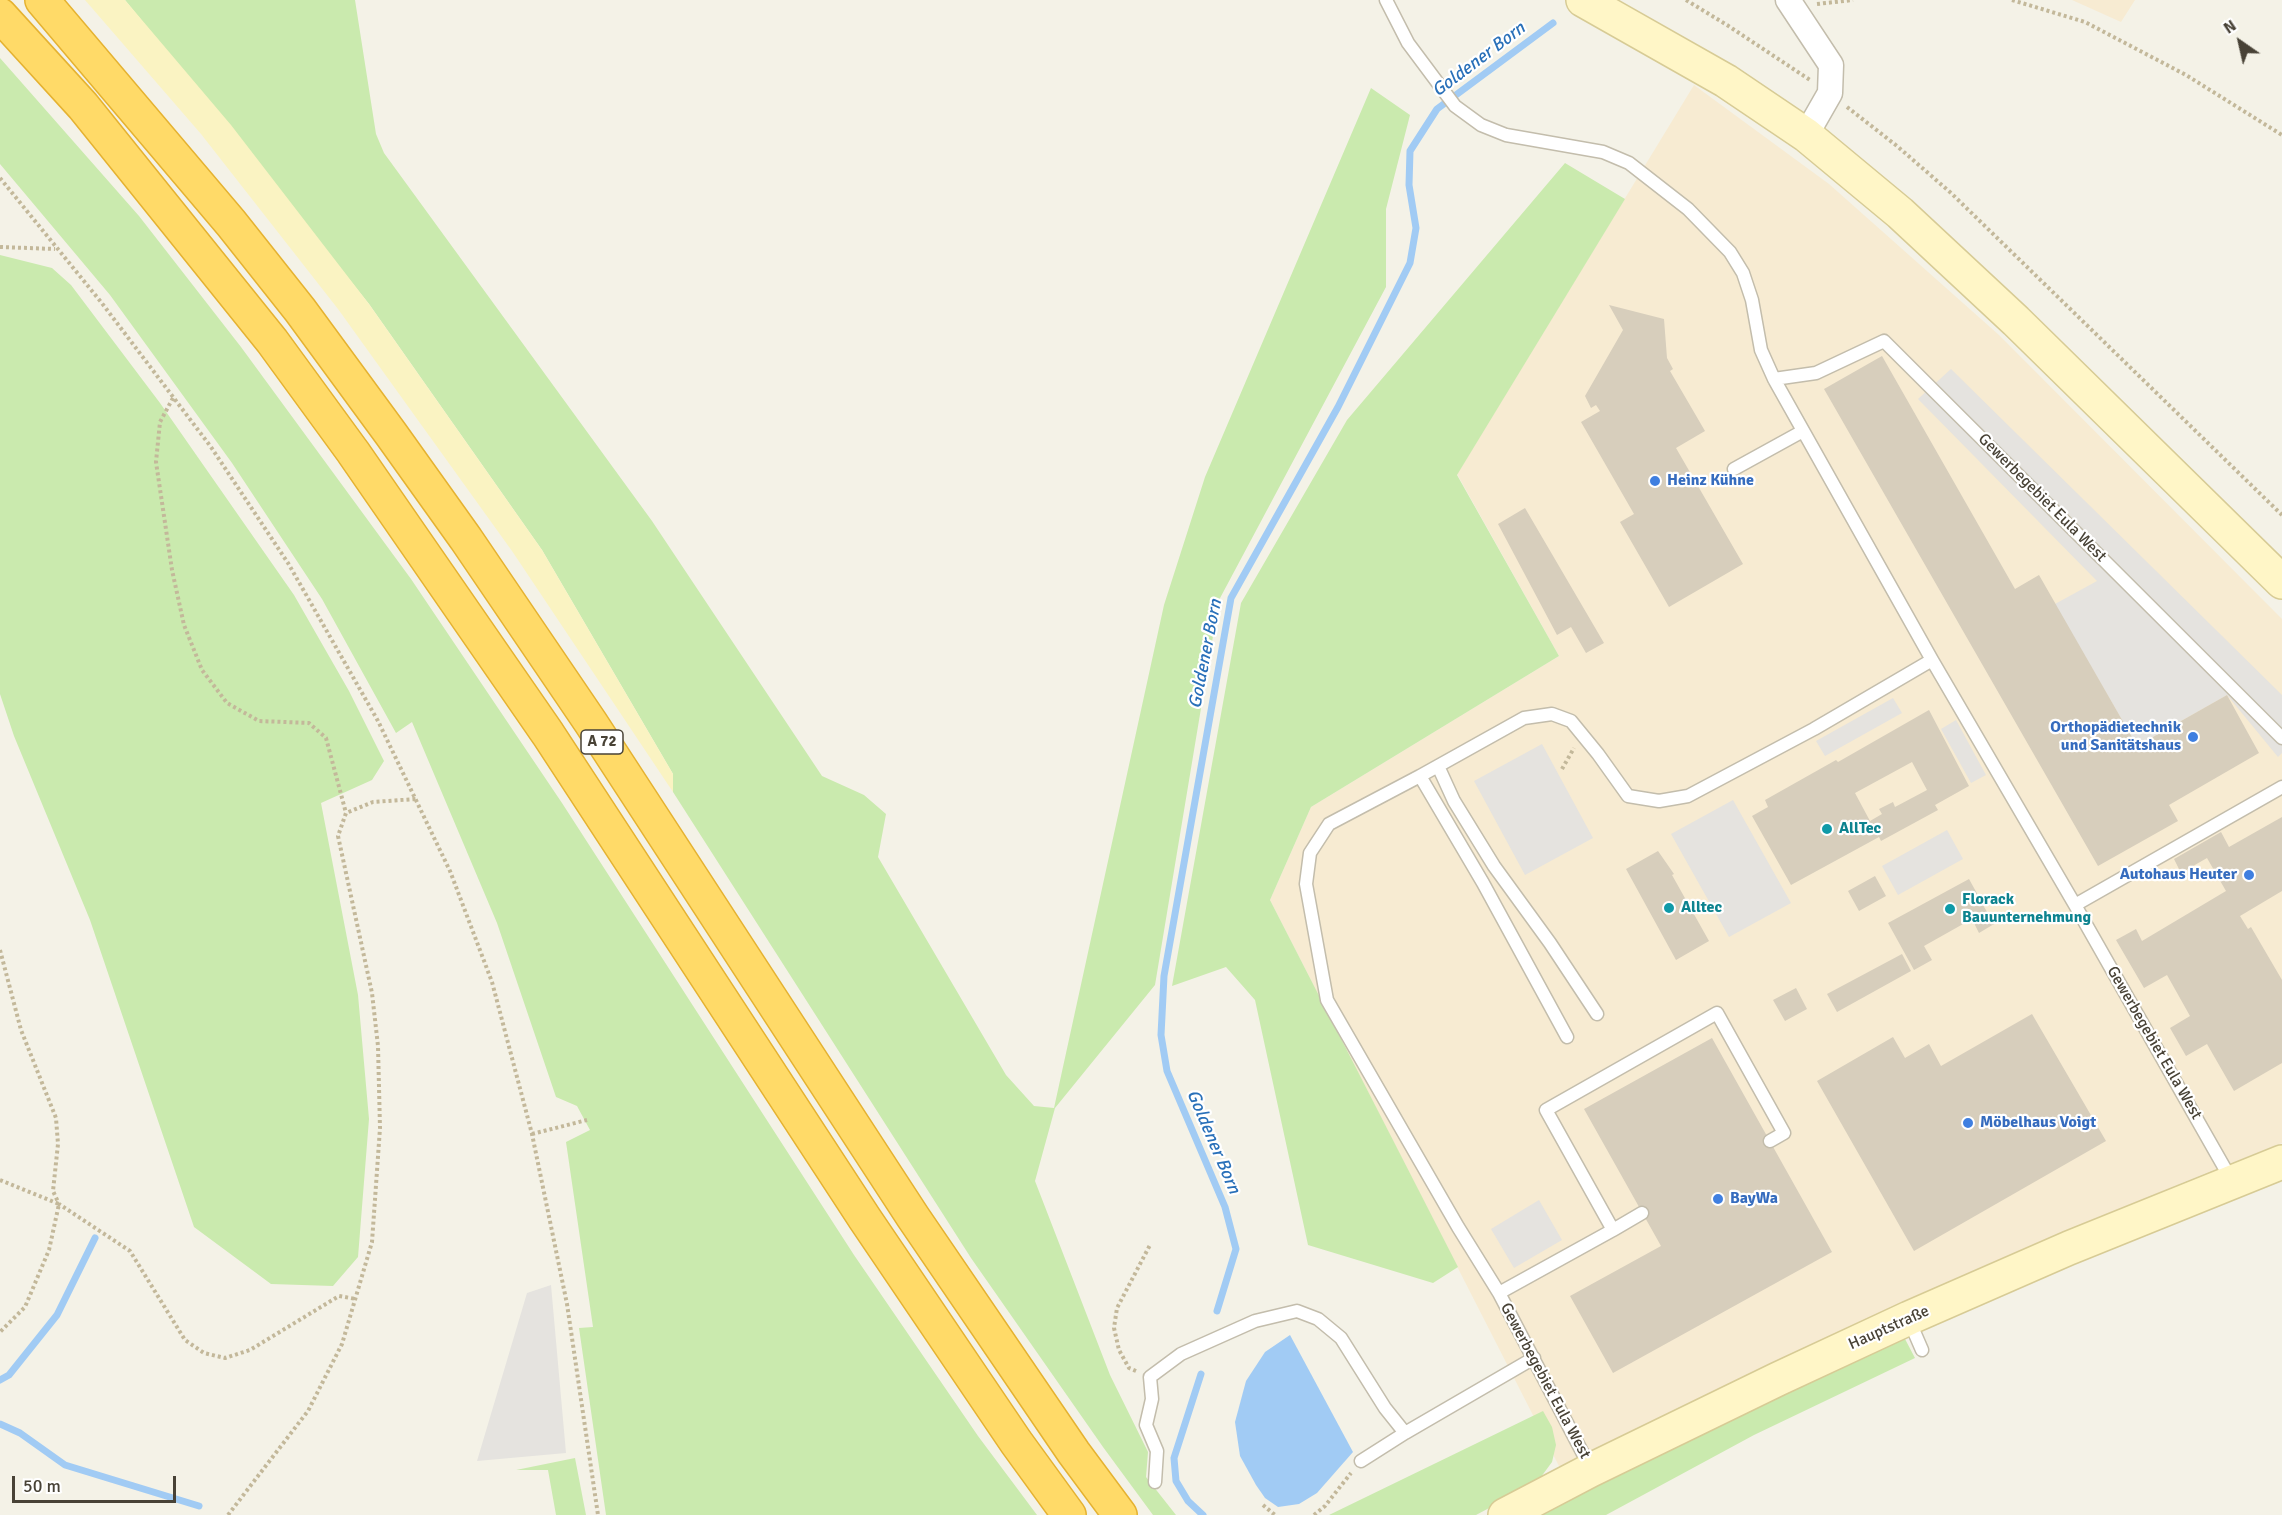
<!DOCTYPE html>
<meta charset="utf-8">
<style>
body{margin:0}
#map{position:relative;width:2282px;height:1515px;overflow:hidden;background:#f4f2e7;font-family:Signika,sans-serif}
canvas{display:block}
.north{position:absolute;left:2210px;top:12px;width:60px;height:60px;-webkit-text-stroke:4px #fff;paint-order:stroke;rotate:326deg;font-size:16px;font-weight:700;line-height:24px;text-align:center;color:#484236}
.north::after{content:'';display:block;margin:auto;width:21px;height:27px;background:#484236;clip-path:polygon(50% 0,100% 100%,50% 72%,0 100%)}
.scale{position:absolute;left:12px;top:1476px;width:164px;height:27px;box-sizing:border-box;border:3px solid #484236;border-top:0;padding-left:8px;font-size:18px;line-height:21px;white-space:nowrap;color:#484236;-webkit-text-stroke:4px #fff;paint-order:stroke}
</style>
<div id="map">
<canvas width="2282" height="1515"></canvas>
<div class="north">N</div>
<div class="scale">50 m</div>
</div>
<script>
const g = document.querySelector('canvas').getContext('2d');
g.lineJoin = 'round';
function paint(path, color) { g.fillStyle = color; g.fill(path, 'evenodd'); }
const poly = rows => new Path2D(rows.map(r => 'M' + r).join(''));
function stroke(path, color, width, dash) { g.strokeStyle = color; g.lineWidth = width; g.lineCap = dash ? 'butt' : 'round'; g.setLineDash(dash || []); g.stroke(path); }
function write(font, color, halo, rows, align = 'center') {
  g.font = font + ' Signika,sans-serif'; g.lineWidth = 4.5; g.setLineDash([]); g.textBaseline = 'middle'; g.strokeStyle = halo; g.fillStyle = color; for (const [text, x, y, turn = 0] of rows) {
    g.save(); g.translate(x, y); g.rotate((+turn || 0) * Math.PI / 180); g.textAlign = isNaN(turn) ? turn : align; if (halo) g.strokeText(text, 0, 0); g.fillText(text, 0, 0); g.restore();
  }
}
const commercial = poly([
 [2072,0,2135,0,2121,22],
 [1694,85,1829,184,1999,335,2282,619,2282,1143,2184,1182,1918,1295,1760,1371,1562,1472,1270,900,1311,807,1559,656,1457,474]
]);
const green = poly([
 [125,0,355,0,376,134,384,153,652,521,822,776,864,795,886,814,878,857,1006,1075,1034,1106,1054,1108,1164,605,1205,477,1371,88,1410,115,1386,209,1386,287,1219,600,1155,985,1055,1108,1035,1181,1110,1375,1148,1452,1146,1477,1176,1515,1153,1515,1103,1447,971,1258,673,792,673,774,542,550,369,304],
 [0,58,139,216,241,347,411,579,562,803,854,1255,978,1436,1037,1515,606,1515,579,1328,593,1327,566,1142,590,1130,577,1106,556,1097,497,923,412,722,396,733,322,599,232,463,110,295,0,164],
 [1565,163,1625,199,1457,475,1559,656,1311,807,1270,900,1458,1267,1433,1283,1308,1245,1255,1000,1226,967,1172,986,1241,603,1347,420],
 [0,255,52,268,71,285,160,403,294,595,349,691,384,761,372,780,321,803,358,995,369,1119,358,1257,333,1286,271,1284,194,1227,90,920,14,736,0,694],
 [1895,1338,1905,1339,1915,1358,1754,1435,1606,1515,1534,1515],
 [1543,1411,1552,1427,1556,1445,1552,1462,1541,1477,1525,1489,1476,1515,1329,1515],
 [575,1458,586,1515,556,1515,548,1470,516,1470]
]);
const sand = poly([
 [85,0,125,0,231,125,369,304,542,550,673,774,673,792,512,551,338,309,201,134]
]);
const parking = poly([
 [1951,369,2282,695,2282,753,2278,757,2227,695,2137,746,2055,604,2097,581,1918,399],
 [1893,698,1902,713,1825,756,1816,741],
 [1956,720,1986,775,1971,783,1941,729],
 [1542,744,1593,838,1525,875,1474,781],
 [1733,800,1791,903,1729,937,1671,834],
 [1947,830,1963,859,1898,895,1882,866],
 [1539,1200,1562,1240,1514,1268,1491,1229],
 [551,1285,566,1453,477,1461,527,1293]
]);
const water = poly([
 [1290,1335,1353,1452,1317,1493,1299,1504,1278,1507,1265,1498,1256,1485,1240,1456,1235,1422,1246,1381,1265,1352]
]);
const stream = poly([
 [1217,1311,1236,1249,1225,1207,1167,1071,1161,1035,1164,976,1231,598,1338,407,1410,263,1416,228,1409,185,1410,151,1437,109,1553,23],
 [1201,1374,1174,1458,1176,1481,1188,1501,1203,1515],
 [0,1380,9,1375,57,1315,95,1238],
 [0,1424,20,1433,65,1465,199,1506]
]);
const building = poly([
 [1609,305,1664,319,1667,358,1673,369,1670,371,1705,431,1676,448,1743,564,1669,607,1620,522,1634,514,1581,422,1600,411,1596,405,1591,408,1585,396,1623,330],
 [1882,356,2015,589,2039,575,2137,746,2227,695,2259,753,2169,805,2178,821,2098,866,1824,389],
 [1525,508,1604,643,1586,653,1571,627,1557,635,1498,524],
 [1929,710,1969,786,1935,805,1938,810,1881,841,1879,837,1791,885,1752,816,1768,807,1765,800,1836,760,1838,762],
 [1912,762,1927,790,1895,807,1893,802,1879,809,1882,814,1870,821,1855,793],
 [2282,817,2282,891,2240,916,2248,929,2251,927,2282,980,2282,1063,2234,1091,2207,1044,2186,1056,2170,1028,2190,1016,2167,975,2144,988,2116,940,2136,929,2142,941,2226,891,2207,858,2181,873,2174,859,2221,832,2229,847],
 [1658,851,1674,874,1672,875,1709,941,1676,960,1626,869],
 [1875,876,1886,896,1859,911,1848,891],
 [1969,879,1979,897,1983,894,1988,903,1983,905,1994,924,1979,933,1972,919,1924,946,1932,960,1914,970,1888,923],
 [1902,954,1911,971,1837,1012,1827,994],
 [1796,988,1807,1009,1785,1021,1773,1000],
 [2032,1014,2106,1141,1914,1251,1817,1081,1893,1037,1905,1058,1929,1044,1941,1066],
 [1712,1038,1832,1252,1613,1373,1570,1296,1661,1246,1584,1109]
]);
const path = poly([
 [1686,0,1727,25,1810,80],
 [2012,0,2085,22,2186,75,2282,135],
 [1817,4,1853,0],
 [1847,107,1897,146,1951,193,2282,515],
 [0,178,101,302,211,447,288,563,378,721,450,871,492,982,532,1134,567,1304,598,1515],
 [0,247,55,249],
 [173,398,160,422,156,462,172,570,184,625,202,670,227,703,259,721,309,723,326,738,346,813],
 [1562,769,1574,748],
 [0,950,21,1030,56,1118,58,1144,53,1191,59,1204,130,1251,185,1340,204,1353,225,1358,250,1350,339,1296,356,1299],
 [532,1134,587,1120],
 [0,1180,59,1204,49,1250,25,1307,0,1332],
 [1136,1371,1129,1368,1119,1350,1114,1328,1117,1308,1150,1245],
 [1263,1505,1275,1515],
 [228,1515,308,1411,342,1344,372,1242,380,1128,378,1046,372,993,338,836,346,813,373,802,416,799],
 [1314,1515,1325,1506,1351,1473]
]);
const lane = poly([
 [1386,0,1408,43,1455,106,1481,125,1506,135,1603,152,1629,163,1688,209,1730,252,1743,273,1752,300,1761,350,1774,379,1932,660,2075,905,2232,1181],
 [1774,379,1816,373,1884,341,2282,738],
 [1734,469,1803,431],
 [1438,766,1454,801,1494,866,1550,943,1597,1014],
 [1420,776,1483,883,1567,1037],
 [2075,905,2282,787],
 [1642,1213,1613,1230,1546,1110,1717,1013,1784,1133,1770,1141],
 [1499,1293,1613,1230],
 [1909,1320,1922,1350],
 [1361,1461,1405,1433,1534,1358],
 [1591,1469,1499,1293,1458,1227,1327,1000,1306,884,1310,853,1329,824,1420,776,1524,718,1552,714,1571,721,1598,754,1628,796,1659,801,1688,796,1814,729,1932,660],
 [1155,1482,1157,1451,1146,1425,1152,1399,1150,1377,1181,1354,1255,1321,1297,1311,1318,1319,1341,1338,1385,1408,1405,1433]
]);
const street = poly([
 [1788,0,1831,65,1830,93,1806,135]
]);
const secondary = poly([
 [1583,0,1726,81,1806,135,1900,213,2016,321,2282,582],
 [1505,1515,1591,1470,1778,1379,1909,1318,2069,1248,2282,1162]
]);
const highway = poly([
 [42,0,231,223,300,310,391,434,466,539,591,723,913,1217,1074,1453,1120,1515],
 [0,15,83,106,272,341,353,452,548,734,865,1219,1016,1442,1069,1515]
]);
const markers = [
 [1655,481,6,"#3f7fe0"],
 [2193,737,6,"#3f7fe0"],
 [1827,829,6,"#0f9aa8"],
 [2249,875,6,"#3f7fe0"],
 [1669,908,6,"#0f9aa8"],
 [1950,909,6,"#0f9aa8"],
 [1968,1123,6,"#3f7fe0"],
 [1718,1199,6,"#3f7fe0"]
];
const shields = [
 [602,742,42]
];
const shieldNames = [
 ["A 72",602,742]
];
const shopNames = [
 ["Heinz Kühne",1667,481],
 ["Orthopädietechnik",2181,728,"right"],
 ["und Sanitätshaus",2181,746,"right"],
 ["Autohaus Heuter",2237,875,"right"],
 ["Möbelhaus Voigt",1980,1123],
 ["BayWa",1730,1199]
];
const streetNames = [
 ["Gewerbegebiet Eula West",2042,498,45],
 ["Gewerbegebiet Eula West",2154,1043,60],
 ["Hauptstraße",1889,1328,-24],
 ["Gewerbegebiet Eula West",1545,1381,62]
];
const cultureNames = [
 ["AllTec",1839,829],
 ["Florack",1962,900],
 ["Bauunternehmung",1962,918],
 ["Alltec",1681,908]
];
const waterNames = [
 ["Goldener Born",1479,60,-37],
 ["Goldener Born",1206,654,-79],
 ["Goldener Born",1213,1142,67]
];
paint(commercial, '#f7ebd2');
paint(green, '#caeaae');
paint(sand, '#faf3c2');
paint(parking, '#e5e3df');
paint(water, '#a1cbf4');
stroke(stream, '#a1cbf4', 7);
paint(building, '#d7cebc');
stroke(lane, '#c3bdac', 15);
stroke(street, '#c3bdac', 27);
stroke(secondary, '#d7cb95', 36);
stroke(highway, '#e5b231', 36);
stroke(path, '#c3b89a', 4, [3, 3]);
stroke(lane, '#fff', 12);
stroke(street, '#fff', 24);
stroke(secondary, '#fff6c7', 33);
stroke(highway, '#ffda68', 33);
for (const [x, y, r, color] of markers) { const dot = new Path2D(); dot.arc(x, y, r, 0, 2 * Math.PI); g.fillStyle = color; g.fill(dot); stroke(dot, '#fff', 2); }
for (const [x, y, w] of shields) { const box = new Path2D(); box.roundRect(x - w / 2, y - 12, w, 24, 4.5); g.fillStyle = '#fff'; g.fill(box); stroke(box, '#484236', 1.5); }
write('bold 15px', '#484236', null, shieldNames);
write('bold 16px', '#366cbe', '#fff', shopNames, 'left');
write('16px', '#484236', '#fff', streetNames);
write('bold 16px', '#0d838f', '#fff', cultureNames, 'left');
write('italic 18px', '#2970b9', '#fff', waterNames);
</script>
